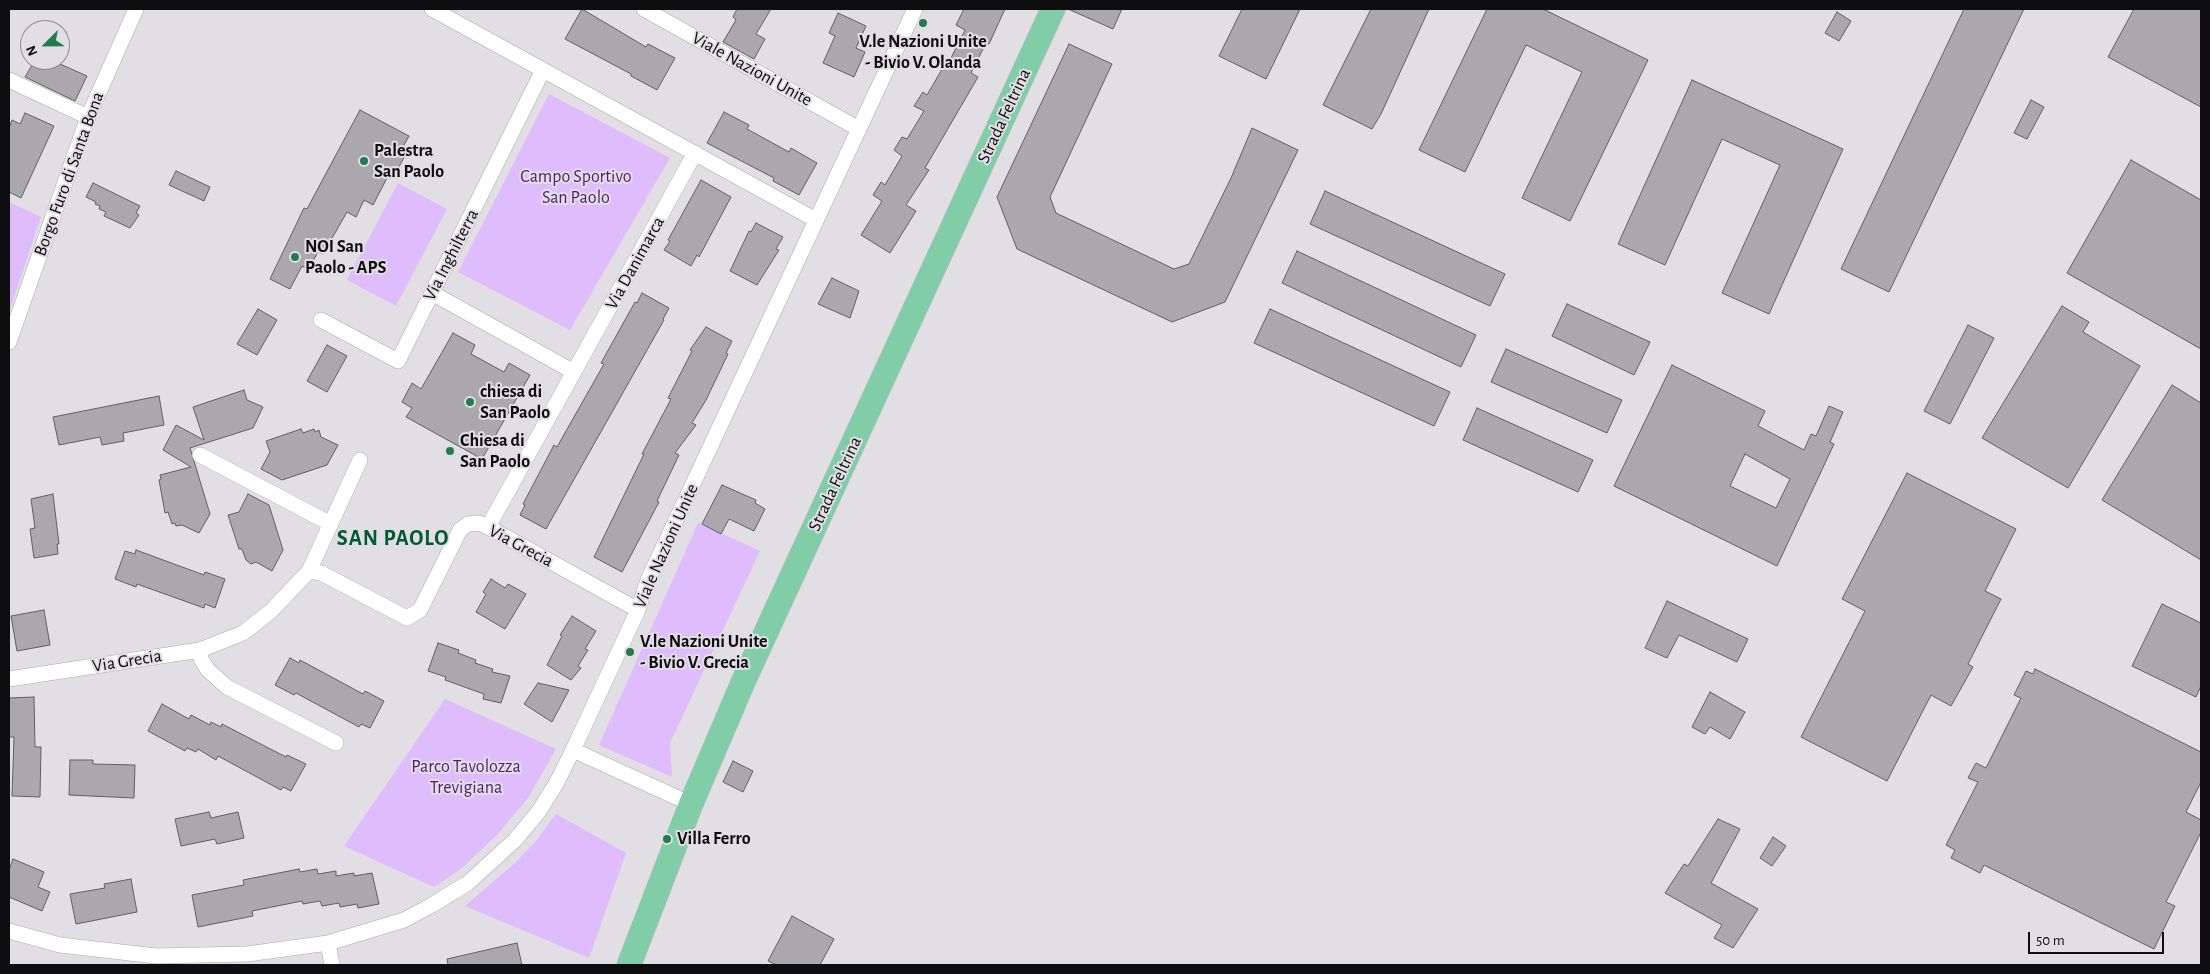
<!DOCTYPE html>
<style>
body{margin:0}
#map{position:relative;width:2210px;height:974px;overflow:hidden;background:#e1dee4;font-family:"Alegreya Sans",sans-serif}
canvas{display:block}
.frame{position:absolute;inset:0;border:10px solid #0e0d0f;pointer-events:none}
.north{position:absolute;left:20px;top:20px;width:50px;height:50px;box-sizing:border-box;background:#e1dee4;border:1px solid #8d8a8f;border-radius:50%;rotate:247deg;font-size:14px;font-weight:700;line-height:20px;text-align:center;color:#0e0d0f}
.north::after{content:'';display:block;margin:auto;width:18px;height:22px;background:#247b4e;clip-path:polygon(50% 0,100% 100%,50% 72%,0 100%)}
.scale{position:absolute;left:2028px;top:932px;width:136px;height:22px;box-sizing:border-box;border:2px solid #0e0d0f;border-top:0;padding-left:6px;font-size:15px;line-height:18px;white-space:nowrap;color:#0e0d0f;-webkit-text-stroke:4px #e1dee4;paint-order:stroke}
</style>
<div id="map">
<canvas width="2210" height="974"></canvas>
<div class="frame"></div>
<div class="north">N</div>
<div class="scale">50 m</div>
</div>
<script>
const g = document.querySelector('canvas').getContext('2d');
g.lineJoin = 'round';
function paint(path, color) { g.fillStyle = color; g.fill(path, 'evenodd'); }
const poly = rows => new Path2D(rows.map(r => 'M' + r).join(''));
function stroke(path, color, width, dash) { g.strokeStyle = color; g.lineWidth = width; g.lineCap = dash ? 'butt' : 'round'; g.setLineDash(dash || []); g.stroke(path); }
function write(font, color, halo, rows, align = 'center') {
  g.font = font + ' "Alegreya Sans",sans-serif'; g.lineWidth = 4; g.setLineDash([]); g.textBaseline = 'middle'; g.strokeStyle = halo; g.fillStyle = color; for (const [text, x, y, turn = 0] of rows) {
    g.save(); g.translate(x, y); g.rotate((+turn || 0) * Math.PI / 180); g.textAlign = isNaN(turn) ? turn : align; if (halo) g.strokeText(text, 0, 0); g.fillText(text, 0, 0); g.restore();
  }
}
const green = poly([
 [549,94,670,158,570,330,458,272],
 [398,183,447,209,396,306,347,280],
 [9,202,41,217,9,312],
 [698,523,760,551,670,743,672,777,599,745],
 [445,699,556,749,528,798,496,836,462,868,434,887,344,846],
 [556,814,626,853,589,958,465,906,516,862,536,841]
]);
const building = poly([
 [582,9,646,47,648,44,675,58,657,90,631,76,631,74,565,39,582,9],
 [737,9,771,9,756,34,765,39,754,59,723,42,736,20,733,17,737,9],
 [964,9,1005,9,989,44,986,43,971,73,978,77,925,168,929,170,906,205,916,211,890,253,861,235,882,201,873,195,881,182,885,185,902,156,894,150,902,137,907,139,924,111,914,106,923,92,927,95,948,59,950,60,965,30,956,25,964,9],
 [1068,9,1122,9,1113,29,1068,9],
 [1242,9,1300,9,1266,79,1219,56,1242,9],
 [1371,9,1429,9,1381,114,1372,129,1323,105,1371,9],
 [1487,9,1543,9,1648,60,1570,221,1522,198,1582,72,1526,45,1465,172,1419,150,1487,9],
 [1964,9,2024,9,1889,292,1841,269,1964,9],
 [2134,9,2201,9,2201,107,2108,57,2134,9],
 [1837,12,1851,21,1839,41,1825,33,1837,12],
 [838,13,866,26,856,48,865,52,854,77,823,63,835,36,829,33,838,13],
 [1069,44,1112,64,1050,197,1056,213,1174,269,1189,264,1231,178,1252,128,1298,150,1225,302,1172,322,1017,249,997,197,1069,44],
 [35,60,51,60,87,76,75,101,25,77,35,60],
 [1692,80,1843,149,1769,314,1722,293,1780,165,1722,139,1665,265,1618,244,1692,80],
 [2031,100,2044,107,2027,139,2014,133,2031,100],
 [360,110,409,136,403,147,408,150,393,178,388,176,373,205,364,200,356,217,347,212,323,254,318,252,308,270,302,266,290,289,270,279,304,208,307,209,360,110],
 [724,112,749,125,747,129,789,152,791,148,817,163,799,195,773,181,774,178,707,143,724,112],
 [25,113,54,126,21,198,9,192,9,128,12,120,20,124,25,113],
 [2131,160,2201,200,2201,349,2067,273,2131,160],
 [176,171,210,187,204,201,169,185,176,171],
 [701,180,731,197,699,257,697,255,691,266,664,250,670,241,668,240,701,180],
 [93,183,140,206,136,213,139,215,130,228,104,216,106,212,99,209,100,206,95,204,96,202,86,197,93,183],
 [1325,191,1505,274,1490,306,1310,224,1325,191],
 [756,223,783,237,776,249,779,250,757,285,730,271,749,231,751,232,756,223],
 [1297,251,1476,335,1461,367,1282,283,1297,251],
 [832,278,859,291,850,318,818,304,832,278],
 [642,293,669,308,663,319,664,320,546,529,520,515,525,505,523,504,554,445,557,447,604,364,601,363,635,302,637,303,642,293],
 [1567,304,1650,342,1634,375,1552,336,1567,304],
 [2062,306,2089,322,2083,332,2140,366,2068,488,1982,438,2062,306],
 [258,309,277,320,257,355,237,344,258,309],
 [1270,309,1450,392,1434,426,1254,343,1270,309],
 [1968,325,1994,338,1950,424,1924,411,1968,325],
 [706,327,732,341,726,353,728,354,706,400,692,423,696,425,675,453,679,455,657,501,659,502,622,572,594,557,644,454,642,454,671,399,668,398,692,351,690,350,706,327],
 [453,333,475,345,471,354,504,372,509,363,530,375,482,459,406,417,412,408,402,402,412,383,421,389,453,333],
 [327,345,347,356,327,392,307,381,327,345],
 [1506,349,1622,400,1607,433,1491,382,1506,349],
 [1672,365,1765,411,1758,426,1804,450,1811,434,1816,436,1829,406,1843,412,1830,442,1834,444,1777,566,1614,486,1672,365],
 [1745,454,1790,479,1776,508,1730,486,1745,454],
 [2172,385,2201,403,2201,560,2102,500,2172,385],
 [244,390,247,400,263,407,253,428,190,448,210,514,199,533,182,525,176,526,175,523,172,524,168,512,165,513,159,480,161,479,160,475,191,467,163,450,176,425,204,440,193,407,244,390],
 [159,396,164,425,123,433,124,441,102,445,100,437,59,445,53,417,159,396],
 [1477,408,1593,460,1578,492,1463,440,1477,408],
 [301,429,303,433,314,429,315,432,319,430,321,437,338,445,327,465,282,480,261,469,270,452,266,441,301,429],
 [1907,473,2016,529,1985,591,2001,599,1968,664,1973,667,1951,706,1931,695,1887,781,1801,737,1865,611,1842,599,1907,473],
 [722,485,756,500,755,503,765,509,754,531,729,519,721,534,702,524,722,485],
 [53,494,59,544,57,544,58,554,34,558,30,529,35,528,31,499,53,494],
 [248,494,269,505,283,550,272,571,256,562,251,564,246,560,242,549,239,549,228,515,239,512,248,494],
 [136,550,204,575,205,572,225,579,215,608,205,604,204,608,137,584,136,587,115,579,125,551,135,554,136,550],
 [491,579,505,588,508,584,526,594,505,629,476,612,486,594,483,592,491,579],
 [1667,601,1748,639,1737,662,1679,635,1667,658,1645,648,1667,601],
 [2162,604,2201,623,2201,686,2196,697,2132,666,2162,604],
 [44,610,50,645,17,651,11,616,44,610],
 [572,616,596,631,585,649,588,650,578,666,581,668,571,680,547,665,562,636,560,635,572,616],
 [438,643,459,650,458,653,476,660,475,663,493,669,492,672,510,676,501,703,483,699,484,694,445,680,446,677,428,671,438,643],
 [290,658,299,663,300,660,363,694,365,691,384,701,370,728,361,724,359,727,296,693,294,695,275,685,290,658],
 [2035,669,2201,752,2201,782,2186,812,2201,820,2201,832,2166,902,2175,906,2154,949,1984,865,1980,873,1951,858,1955,850,1946,845,1978,782,1968,778,1976,763,1986,768,2021,698,2014,695,2026,671,2033,674,2035,669],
 [538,683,569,690,552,722,524,704,538,683],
 [1710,692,1745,712,1730,739,1710,727,1705,734,1692,727,1710,692],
 [34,697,35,747,41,747,40,797,12,796,14,737,9,737,9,698,34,697],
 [162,704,189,719,191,715,210,725,211,722,221,727,222,724,286,757,287,755,306,764,291,791,283,787,281,790,218,756,216,760,198,749,196,752,187,748,185,751,148,731,162,704],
 [70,760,93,760,93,764,135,765,134,798,69,795,70,760],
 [733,761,753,771,743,792,723,782,733,761],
 [209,812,211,818,238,812,244,838,217,844,215,839,181,846,175,819,209,812],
 [1718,819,1740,829,1711,883,1758,909,1733,948,1714,938,1722,925,1665,893,1684,864,1688,866,1718,819],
 [1773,837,1786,846,1772,866,1760,858,1773,837],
 [13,859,44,872,38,887,50,892,42,911,9,897,9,870,13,859],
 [299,869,300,872,317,869,318,874,336,871,336,876,354,873,354,876,372,873,379,904,358,908,357,904,340,907,339,903,322,906,320,901,303,904,302,901,252,911,253,916,198,927,192,895,244,885,243,880,299,869],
 [131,879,137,912,76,924,70,894,105,888,104,884,131,879],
 [792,916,834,939,820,965,777,965,768,961,792,916],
 [517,943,522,965,448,965,447,959,517,943]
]);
const street = poly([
 [432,9,816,220],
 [644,9,859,129],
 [9,80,88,117],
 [432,293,574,372],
 [321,320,398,361,543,70],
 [9,342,88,117,136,9],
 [200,455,331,524],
 [488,527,695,153],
 [309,571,360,460],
 [200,650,201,659,208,670,227,687,336,743],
 [9,679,200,650,243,633,271,611,309,571,321,573,407,618,420,610,460,530,468,524,479,523,488,527,638,610],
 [573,750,691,804],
 [9,931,60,945,156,956,247,954,328,943,404,920,432,905,468,883,515,840,539,811,556,784,573,750,638,610,648,580,915,9],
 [328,943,332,965]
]);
const primary = poly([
 [629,965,691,804,744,680,1053,9]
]);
const markers = [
 [923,23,5,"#247b4e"],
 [364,161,5,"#247b4e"],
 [295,257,5,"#247b4e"],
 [470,402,5,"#247b4e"],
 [450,451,5,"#247b4e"],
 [630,652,5,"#247b4e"],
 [667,839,5,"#247b4e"]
];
const poiNames = [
 ["V.le Nazioni Unite",923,42,"center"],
 ["- Bivio V. Olanda",923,63,"center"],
 ["Palestra",374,151],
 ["San Paolo",374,172],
 ["NOI San",305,247],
 ["Paolo - APS",305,268],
 ["chiesa di",480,392],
 ["San Paolo",480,413],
 ["Chiesa di",460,441],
 ["San Paolo",460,462],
 ["V.le Nazioni Unite",640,642],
 ["- Bivio V. Grecia",640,663],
 ["Villa Ferro",677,839]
];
const streetNames = [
 ["Viale Nazioni Unite",752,69,29],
 ["Strada Feltrina",1004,116,-65],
 ["Borgo Furo di Santa Bona",69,174,-70],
 ["Via Inghilterra",451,255,-63],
 ["Via Danimarca",635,263,-61],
 ["Strada Feltrina",835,484,-65],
 ["Via Grecia",521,546,28],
 ["Viale Nazioni Unite",666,546,-66],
 ["Via Grecia",127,661,-9]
];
const parkNames = [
 ["Campo Sportivo",576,177],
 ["San Paolo",576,198],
 ["Parco Tavolozza",466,767],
 ["Trevigiana",466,788]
];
const districtNames = [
 ["SAN PAOLO",393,538]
];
paint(green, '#dfbcfb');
paint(building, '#aba8ad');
stroke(building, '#615f64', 1);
stroke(street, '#aca9ae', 16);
stroke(primary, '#bcbbbc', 25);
stroke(street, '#fff', 15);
stroke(primary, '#80cda7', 24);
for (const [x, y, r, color] of markers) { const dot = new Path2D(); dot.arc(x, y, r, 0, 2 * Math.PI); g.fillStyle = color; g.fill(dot); stroke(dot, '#e1dee4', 2); }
write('bold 18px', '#0e0d0f', '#e1dee4', poiNames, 'left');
write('18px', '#0e0d0f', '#e1dee4', streetNames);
write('18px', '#511b71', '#e1dee4', parkNames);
g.letterSpacing = '1px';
write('bold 22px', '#005a33', '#e1dee4', districtNames);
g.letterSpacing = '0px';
</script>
